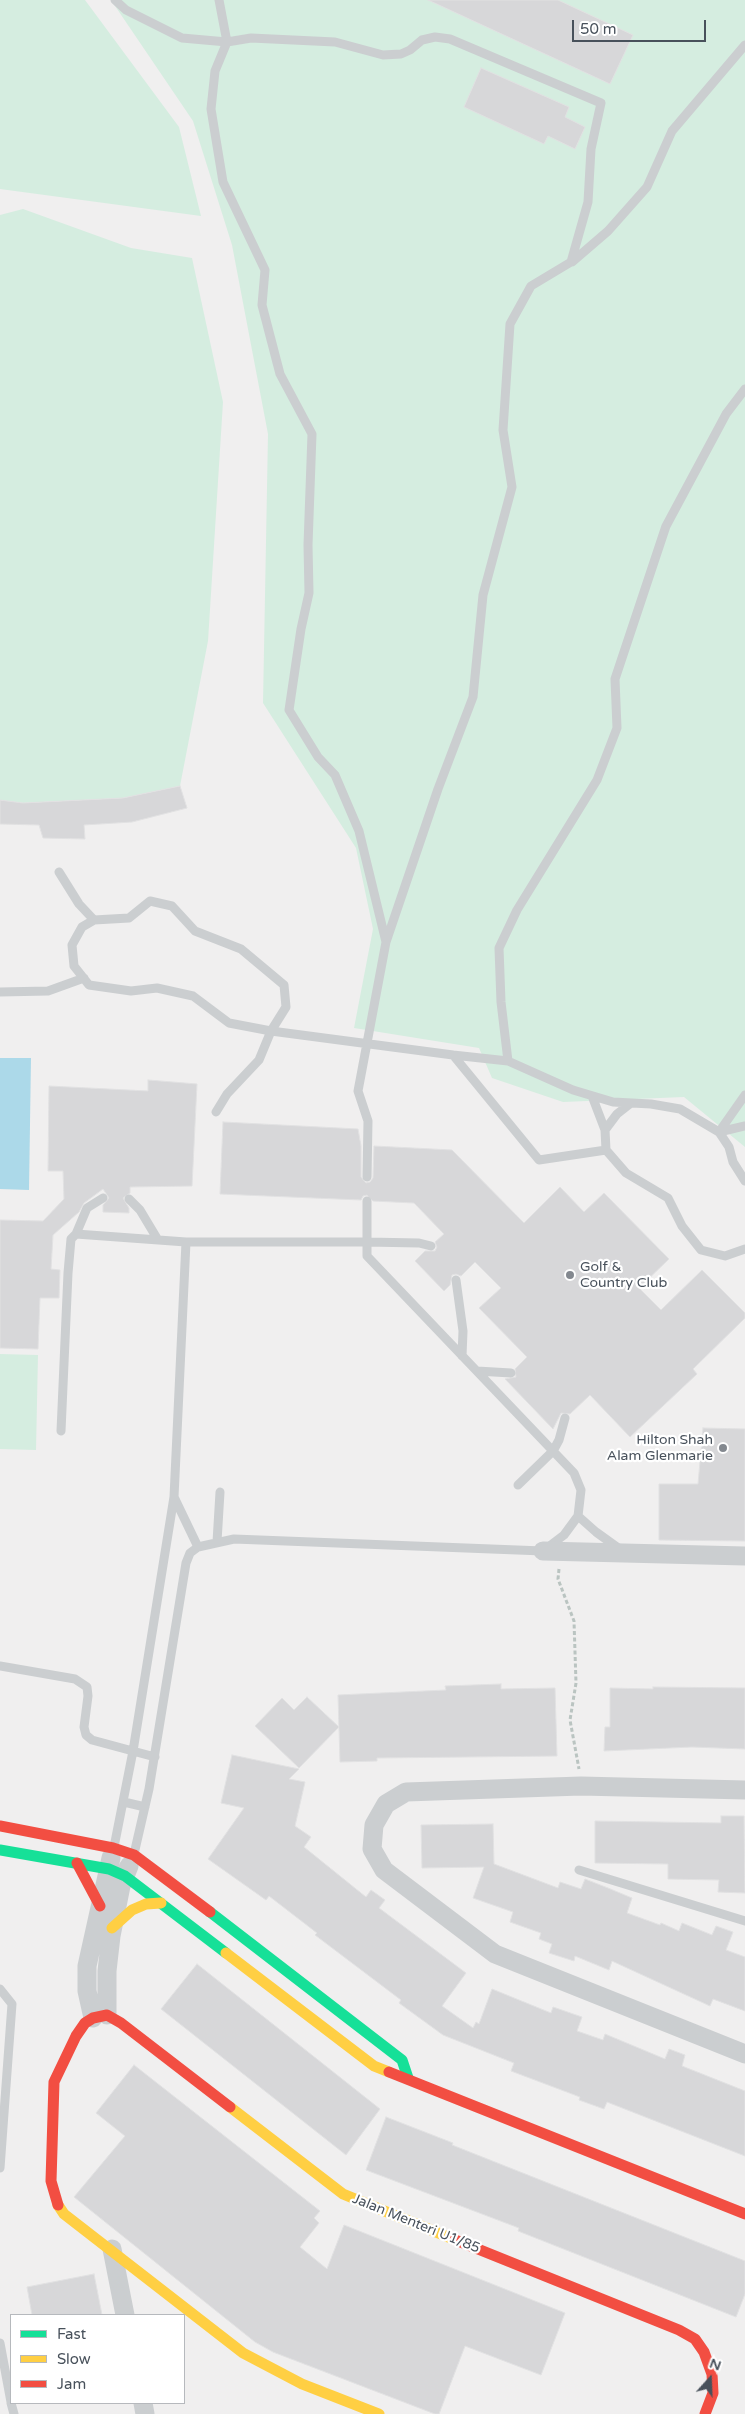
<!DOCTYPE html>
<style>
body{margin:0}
#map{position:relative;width:745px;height:2414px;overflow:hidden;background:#f0efef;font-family:"Varela Round",sans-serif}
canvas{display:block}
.legend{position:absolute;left:10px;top:2314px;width:175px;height:90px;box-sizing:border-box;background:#fff;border:1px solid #b6b9bd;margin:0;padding:6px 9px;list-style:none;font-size:15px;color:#48515b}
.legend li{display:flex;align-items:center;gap:10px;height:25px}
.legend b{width:25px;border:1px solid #b6b9bd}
.north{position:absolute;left:685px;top:2354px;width:50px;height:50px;-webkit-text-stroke:4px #fff;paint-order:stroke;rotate:20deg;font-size:14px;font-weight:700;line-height:20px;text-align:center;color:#48515b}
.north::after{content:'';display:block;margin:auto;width:18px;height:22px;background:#48515b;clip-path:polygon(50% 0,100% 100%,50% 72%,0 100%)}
.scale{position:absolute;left:572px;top:20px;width:134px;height:22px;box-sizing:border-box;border:2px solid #48515b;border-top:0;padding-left:6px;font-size:15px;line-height:18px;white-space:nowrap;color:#48515b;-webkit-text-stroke:4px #fff;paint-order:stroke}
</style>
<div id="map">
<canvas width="745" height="2414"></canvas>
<ul class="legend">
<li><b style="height:6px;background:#16e098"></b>Fast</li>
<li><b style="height:6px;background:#ffcf43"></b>Slow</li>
<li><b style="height:6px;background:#f24e42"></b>Jam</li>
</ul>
<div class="north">N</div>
<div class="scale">50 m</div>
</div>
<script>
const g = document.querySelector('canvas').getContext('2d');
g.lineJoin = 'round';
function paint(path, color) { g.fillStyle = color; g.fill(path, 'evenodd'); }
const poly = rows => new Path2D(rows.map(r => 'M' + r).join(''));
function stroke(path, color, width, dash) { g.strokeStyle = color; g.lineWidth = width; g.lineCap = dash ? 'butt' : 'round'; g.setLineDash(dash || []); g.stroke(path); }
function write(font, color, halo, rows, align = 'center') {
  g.font = font + ' "Varela Round",sans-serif'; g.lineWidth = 4.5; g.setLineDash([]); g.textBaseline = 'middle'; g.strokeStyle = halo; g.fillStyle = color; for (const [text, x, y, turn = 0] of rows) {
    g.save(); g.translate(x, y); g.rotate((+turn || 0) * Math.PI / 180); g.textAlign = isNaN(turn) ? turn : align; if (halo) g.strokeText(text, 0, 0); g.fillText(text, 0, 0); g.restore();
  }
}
const green = poly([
 [0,0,85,0,179,127,201,216,0,189],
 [111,0,745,0,745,1147,684,1097,563,1102,492,1078,479,1048,354,1028,373,929,356,848,263,703,268,434,232,245,193,121],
 [23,209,131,248,192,258,223,402,208,641,180,786,123,798,23,803,0,800,0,215],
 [0,1354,38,1355,36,1450,0,1449]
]);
const water = poly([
 [0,1058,31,1058,29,1190,0,1189]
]);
const building = poly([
 [428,0,558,0,633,35,610,84,428,0],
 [481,68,569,107,565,117,585,127,575,149,548,136,544,144,464,107,481,68],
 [180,786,187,808,132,822,84,825,85,839,43,838,39,825,0,824,0,800,23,803,123,798,180,786],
 [148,1080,197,1084,192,1186,130,1187,130,1193,123,1198,129,1208,129,1213,103,1212,103,1205,109,1198,103,1189,84,1203,79,1212,53,1235,51,1269,60,1270,59,1298,40,1298,38,1349,0,1348,0,1220,43,1221,64,1199,63,1171,48,1171,49,1086,148,1091,148,1080],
 [223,1122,358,1129,361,1146,361,1177,366,1183,370,1182,373,1178,374,1146,452,1150,524,1223,560,1187,584,1212,604,1193,669,1259,639,1288,661,1310,702,1270,745,1313,745,1318,693,1369,697,1374,630,1437,590,1395,570,1414,561,1413,553,1429,505,1379,516,1377,515,1369,527,1357,479,1308,501,1288,475,1262,461,1276,456,1274,452,1275,450,1285,444,1291,415,1261,425,1251,435,1251,437,1247,435,1242,444,1234,414,1203,373,1201,367,1195,363,1196,361,1200,220,1194,223,1122],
 [703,1428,745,1429,745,1541,659,1540,659,1484,698,1484,703,1428],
 [501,1684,501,1689,555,1688,557,1756,377,1758,377,1761,340,1762,338,1695,446,1690,445,1686,501,1684],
 [653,1687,745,1688,745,1749,692,1747,604,1751,605,1727,610,1727,610,1688,653,1689,653,1687],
 [307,1697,339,1727,299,1768,255,1726,282,1698,294,1710,307,1697],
 [232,1755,299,1769,289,1779,305,1782,295,1826,311,1837,304,1847,366,1897,371,1890,385,1900,379,1908,466,1973,442,2006,473,2028,476,2022,479,2024,492,1989,551,2013,553,2007,582,2017,577,2031,603,2040,605,2034,665,2059,669,2049,685,2055,682,2066,745,2091,745,2156,607,2102,604,2109,579,2100,580,2097,511,2071,514,2063,443,2035,399,2003,401,2000,315,1935,317,1933,269,1896,266,1900,208,1859,244,1808,221,1803,232,1755],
 [721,1816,744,1816,745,1893,718,1892,719,1880,668,1879,668,1864,595,1863,595,1821,721,1823,721,1816],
 [493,1824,494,1864,558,1888,560,1882,581,1889,585,1879,608,1888,632,1898,627,1913,660,1925,661,1923,679,1931,682,1923,712,1935,716,1926,733,1932,726,1950,745,1957,745,2011,713,1999,710,2006,612,1961,609,1970,575,1956,574,1961,549,1953,552,1944,539,1939,541,1933,510,1922,513,1912,473,1898,484,1867,422,1868,421,1825,493,1824],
 [197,1964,380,2109,346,2155,161,2009,197,1964],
 [134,2065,320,2211,314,2218,319,2223,300,2247,327,2269,344,2225,565,2313,541,2375,465,2346,439,2414,435,2414,273,2352,255,2342,74,2197,125,2136,96,2113,134,2065],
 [386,2117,453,2143,452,2145,745,2261,745,2294,736,2317,518,2231,519,2228,366,2170,386,2117],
 [94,2274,102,2315,32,2315,27,2287,94,2274]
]);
const path = poly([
 [559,1569,558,1579,574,1621,576,1683,570,1720,579,1769]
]);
const lane = poly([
 [115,0,126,10,182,38,227,42,219,0],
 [572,262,608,231,647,187,672,131,745,45],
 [59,872,79,904,94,920,129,918,150,901,172,906,195,931,241,949,284,985,286,1007,271,1031,259,1060,227,1094,216,1112],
 [94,920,82,927,72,945,74,966,89,985,131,991,157,988,193,996,229,1023,271,1031,453,1055,539,1160,606,1150],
 [0,992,48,991,84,978],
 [453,1055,508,1061,573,1090,613,1102,651,1104,680,1109,719,1132,729,1147,733,1162,745,1181],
 [508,1061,501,1002,499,948,517,910,597,780,617,728,615,679,666,526,726,414,745,389],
 [592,1096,605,1130],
 [631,1103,617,1114,605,1130,606,1150,626,1173,668,1198,682,1226,701,1250,725,1256,745,1249],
 [719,1132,745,1095],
 [719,1132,745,1126],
 [367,1177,368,1121,358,1091,386,942,438,789,473,697,483,595,512,487,503,430,510,324,531,286,571,262,588,202,591,149,601,103,450,39,435,37,422,40,410,50,401,54,383,55,335,42,251,38,227,42,215,71,211,109,223,182,265,270,262,305,280,374,312,434,308,545,309,593,301,629,289,710,318,757,335,775,359,831,386,942],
 [129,1199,140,1210,158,1240],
 [367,1201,367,1242,419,1243,431,1246],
 [76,1234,87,1208,103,1198],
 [456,1280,463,1331,462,1356],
 [477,1371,511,1373],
 [61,1431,68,1273,71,1239,76,1234,186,1242,367,1242,367,1256,574,1473,581,1490,578,1516,564,1535,543,1551,234,1539,198,1547,190,1553,186,1563,149,1789,134,1854],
 [518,1485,553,1451,559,1440,565,1418],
 [174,1497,198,1547],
 [578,1516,596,1532,621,1550],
 [217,1542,220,1492],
 [0,1666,75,1679,87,1687,88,1696,84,1727,86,1735,92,1740,155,1757],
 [124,1802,145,1807],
 [114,1847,133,1751,174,1497,186,1242],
 [579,1870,745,1921],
 [0,1989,12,2004,0,2168],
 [0,2343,11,2402],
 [11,2403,14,2414]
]);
const street = poly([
 [543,1551,745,1556],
 [745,1790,581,1786,406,1792,386,1804,374,1825,372,1849,384,1870,495,1954,745,2054],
 [107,2015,107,1971,111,1936,121,1886,129,1866],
 [93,2018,87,1991,87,1966,111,1858],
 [112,2249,125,2315],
 [143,2403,145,2414]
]);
const fast = poly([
 [0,1850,109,1869,125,1876,226,1953],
 [210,1912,402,2060,408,2078]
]);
const slow = poly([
 [112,1928,132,1910,146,1904,161,1903],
 [226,1953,374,2066,389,2072],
 [230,2107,343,2194,453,2239],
 [58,2205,64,2214,243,2353,302,2384,379,2414]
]);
const jam = poly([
 [0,1826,113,1848,134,1855,210,1912],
 [77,1863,100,1906],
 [389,2072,745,2214],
 [58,2205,51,2181,54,2082,76,2036,85,2023,93,2018,107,2015,121,2023,230,2107],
 [453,2239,679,2330,695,2339,704,2352,712,2374,713,2393,705,2414]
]);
const markers = [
 [570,1275,5,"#83888f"],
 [723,1448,5,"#83888f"]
];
const poiNames = [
 ["Golf &",580,1267],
 ["Country Club",580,1283],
 ["Hilton Shah",713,1440,"right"],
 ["Alam Glenmarie",713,1456,"right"]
];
const streetNames = [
 ["Jalan Menteri U1/85",416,2224,22]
];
paint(green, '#d5ede0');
paint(water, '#acd9e9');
paint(building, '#d7d7d9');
stroke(building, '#e1e1e2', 1);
stroke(path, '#bac4c1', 3, [4, 2.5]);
stroke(lane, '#cbced0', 9);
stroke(street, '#cbced0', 19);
stroke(fast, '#16e098', 11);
stroke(slow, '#ffcf43', 11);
stroke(jam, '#f24e42', 11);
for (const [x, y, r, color] of markers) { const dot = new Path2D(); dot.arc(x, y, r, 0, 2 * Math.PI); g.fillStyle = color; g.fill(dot); stroke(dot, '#fff', 2); }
write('14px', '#48515b', '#fff', poiNames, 'left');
write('14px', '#48515b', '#fff', streetNames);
</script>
